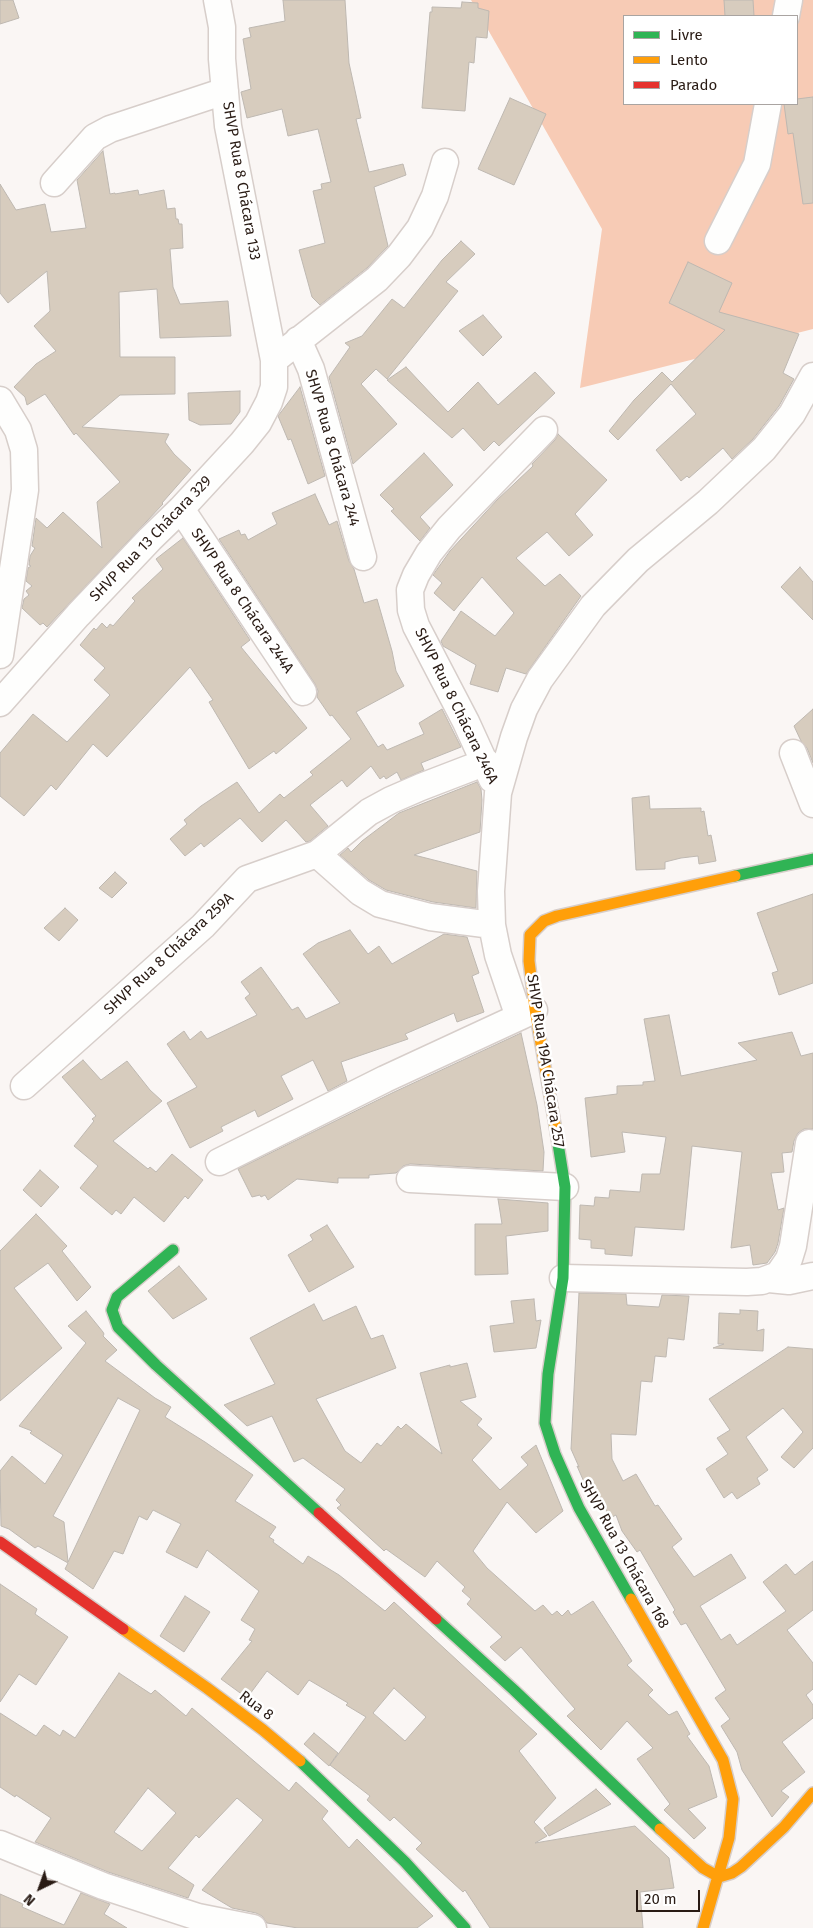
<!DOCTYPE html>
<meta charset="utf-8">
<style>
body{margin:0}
#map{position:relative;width:813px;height:1928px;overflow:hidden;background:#faf6f4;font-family:"Fira Sans",sans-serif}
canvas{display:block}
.legend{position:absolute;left:623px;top:15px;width:175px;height:90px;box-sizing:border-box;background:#fff;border:1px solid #a9a4a1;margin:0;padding:6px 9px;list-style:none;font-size:15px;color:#291b14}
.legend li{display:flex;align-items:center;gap:10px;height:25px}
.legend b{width:25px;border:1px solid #a9a4a1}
.north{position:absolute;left:15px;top:1863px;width:50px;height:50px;-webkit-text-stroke:4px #fff;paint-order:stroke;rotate:222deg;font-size:14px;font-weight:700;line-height:20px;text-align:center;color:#291b14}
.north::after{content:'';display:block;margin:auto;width:18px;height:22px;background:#291b14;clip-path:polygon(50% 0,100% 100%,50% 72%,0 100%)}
.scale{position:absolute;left:636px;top:1890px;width:64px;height:22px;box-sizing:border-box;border:2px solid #291b14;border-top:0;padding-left:6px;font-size:15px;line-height:18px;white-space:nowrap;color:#291b14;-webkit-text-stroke:4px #fff;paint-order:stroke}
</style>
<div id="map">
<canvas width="813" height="1928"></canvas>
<ul class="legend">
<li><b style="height:6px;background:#30b455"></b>Livre</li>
<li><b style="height:6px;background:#ff9f0a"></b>Lento</li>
<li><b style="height:6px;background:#e5322d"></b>Parado</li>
</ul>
<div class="north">N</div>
<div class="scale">20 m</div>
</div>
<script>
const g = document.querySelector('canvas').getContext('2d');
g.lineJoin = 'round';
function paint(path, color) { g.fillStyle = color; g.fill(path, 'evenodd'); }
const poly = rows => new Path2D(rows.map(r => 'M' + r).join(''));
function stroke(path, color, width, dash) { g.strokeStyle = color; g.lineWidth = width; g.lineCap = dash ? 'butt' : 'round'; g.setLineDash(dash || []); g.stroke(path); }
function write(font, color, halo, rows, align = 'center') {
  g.font = font + ' "Fira Sans",sans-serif'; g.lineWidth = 5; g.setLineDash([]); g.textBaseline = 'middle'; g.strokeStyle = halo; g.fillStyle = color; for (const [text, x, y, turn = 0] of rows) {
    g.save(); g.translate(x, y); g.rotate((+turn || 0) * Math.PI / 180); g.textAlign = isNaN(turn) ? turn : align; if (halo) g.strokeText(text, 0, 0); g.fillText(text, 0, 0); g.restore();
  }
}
const forest = poly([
 [471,0,813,0,813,329,580,388,602,229],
 [624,16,797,16,797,104,624,104]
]);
const building = poly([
 [0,0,13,0,19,18,0,24,0,0],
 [283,0,345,0,349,63,361,118,356,119,369,172,403,164,406,175,374,187,388,246,367,268,320,305,312,297,299,250,325,243,313,191,322,189,321,184,331,182,318,129,288,136,282,109,247,118,241,92,251,89,243,39,251,37,249,28,285,21,283,0],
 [724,0,753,0,754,16,725,16,724,0],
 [462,2,478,3,478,8,489,11,487,38,476,37,474,63,469,62,465,111,422,108,430,12,432,12,432,7,461,8,462,2],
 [813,97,813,203,803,204,793,133,788,134,784,104,797,104,797,99,813,97],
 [510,98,546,114,514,185,478,169,510,98],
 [103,151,110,194,115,193,115,194,138,190,139,195,164,190,167,209,175,208,176,219,178,219,179,224,182,224,183,248,170,249,173,287,180,304,228,301,231,336,160,338,157,289,119,292,120,357,175,357,175,394,120,395,82,427,169,434,165,442,174,454,191,470,162,503,163,504,47,627,43,623,40,625,22,608,24,599,29,595,26,591,32,586,26,581,28,568,31,566,29,565,30,556,35,548,32,546,36,518,47,528,63,512,102,548,97,502,120,482,76,433,74,435,45,394,27,405,25,397,14,387,36,364,56,351,34,326,50,311,47,271,8,303,0,293,0,184,16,210,45,204,51,232,86,228,77,180,103,151],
 [461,241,475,254,446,282,458,291,387,379,376,369,361,384,397,424,353,464,329,377,350,347,345,343,362,336,392,299,404,308,442,260,461,241],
 [688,262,732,283,719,312,799,334,783,373,794,379,779,406,753,439,732,459,723,448,689,478,687,476,681,481,656,450,696,414,671,384,618,440,609,431,634,400,662,372,672,382,725,330,669,303,688,262],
 [483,315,502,337,483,356,459,331,483,315],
 [406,367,448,412,478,382,498,405,535,372,555,393,499,446,494,441,484,451,463,428,452,438,387,380,406,367],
 [300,387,325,476,308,484,291,439,288,440,278,416,300,387],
 [240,391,240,412,231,424,200,425,189,420,188,393,240,391],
 [558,434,607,480,575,514,593,535,569,556,547,532,516,558,545,586,560,574,581,596,526,674,506,668,498,692,470,684,476,665,443,646,441,641,461,611,495,636,514,613,482,577,454,611,434,593,442,583,433,575,450,551,497,500,533,466,532,464,555,440,558,434],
 [424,453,453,485,420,517,430,528,420,541,391,511,394,509,380,495,424,453],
 [315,494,329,525,337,521,349,561,354,569,364,603,377,599,392,651,396,671,404,686,356,712,378,747,383,744,387,750,424,734,419,723,442,709,461,747,421,763,424,770,401,780,397,772,386,779,384,776,380,779,371,766,347,787,342,780,310,805,328,826,310,841,306,842,286,820,262,842,240,818,204,847,201,843,185,856,170,839,187,824,184,820,201,806,237,782,259,813,280,794,284,798,313,775,310,772,351,739,332,715,330,716,317,697,318,691,315,684,219,539,239,530,241,535,245,534,248,540,277,524,272,513,315,494],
 [183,538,250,640,241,647,307,728,276,754,274,751,249,769,209,702,213,700,190,667,107,757,93,744,56,790,51,785,24,816,0,796,0,753,33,714,67,742,110,695,94,680,105,668,80,645,94,628,96,630,102,623,107,628,110,624,113,626,135,601,132,598,163,569,156,559,183,538],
 [800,567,813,582,813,620,781,587,800,567],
 [813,709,813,763,807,748,801,741,794,726,813,709],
 [477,782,481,789,482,800,480,832,414,855,477,871,476,908,433,902,386,890,369,880,340,855,348,848,351,852,362,841,399,813,477,782],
 [649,796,650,809,701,808,701,812,704,811,708,836,711,835,716,861,699,864,698,856,681,858,665,862,665,869,636,870,632,798,649,796],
 [115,872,127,883,112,898,99,888,115,872],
 [813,894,813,983,779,995,772,973,778,971,757,913,813,894],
 [65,908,78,920,59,941,44,928,65,908],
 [350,930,368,954,379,946,392,964,444,934,467,937,479,973,472,976,484,1012,457,1022,454,1013,405,1034,408,1039,341,1062,347,1081,328,1091,313,1060,281,1076,293,1099,258,1117,255,1110,221,1127,223,1131,190,1148,167,1103,197,1087,167,1044,184,1031,190,1040,201,1031,207,1039,257,1015,245,998,250,994,241,982,261,967,292,1010,298,1007,306,1019,340,1003,303,954,318,943,350,930],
 [669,1015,681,1076,757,1060,738,1043,792,1032,801,1056,813,1053,813,1129,804,1129,798,1133,794,1141,792,1152,782,1153,784,1172,771,1173,778,1210,784,1208,778,1243,775,1252,767,1263,753,1265,750,1245,731,1248,742,1152,692,1146,684,1230,635,1227,632,1256,605,1254,605,1249,591,1248,591,1240,579,1239,580,1205,594,1206,595,1197,609,1198,610,1190,640,1192,642,1174,660,1174,666,1137,622,1132,625,1152,591,1157,585,1098,617,1094,617,1086,643,1085,643,1082,655,1081,644,1019,669,1015],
 [521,1033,537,1105,544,1152,543,1171,410,1164,403,1166,396,1173,369,1175,369,1178,338,1178,338,1183,297,1179,268,1200,265,1195,261,1197,260,1195,252,1197,238,1169,392,1093,521,1033],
 [83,1060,101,1080,127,1061,150,1090,162,1101,113,1141,148,1169,150,1167,156,1172,172,1154,203,1180,188,1199,185,1196,164,1222,134,1197,121,1214,116,1210,112,1215,80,1188,98,1166,74,1146,94,1121,92,1119,96,1116,62,1077,83,1060],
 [40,1170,59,1187,41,1207,23,1190,40,1170],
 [498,1199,548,1203,548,1231,506,1236,508,1274,475,1275,475,1224,502,1224,498,1199],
 [36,1214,67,1246,62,1251,91,1287,77,1301,48,1263,14,1288,62,1348,0,1401,0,1251,36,1214],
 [327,1225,354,1267,309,1292,288,1255,313,1240,310,1235,327,1225],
 [179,1266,207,1299,173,1319,148,1291,179,1266],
 [579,1293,626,1294,627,1305,659,1307,662,1295,689,1296,684,1340,668,1338,666,1357,655,1356,652,1382,641,1381,636,1435,611,1434,612,1459,623,1481,636,1474,655,1506,658,1505,682,1539,672,1547,694,1577,731,1554,746,1578,700,1606,721,1640,730,1634,737,1645,786,1611,763,1582,786,1564,795,1575,813,1561,813,1610,787,1630,813,1663,813,1689,806,1695,813,1705,813,1718,782,1742,805,1772,781,1791,789,1797,772,1817,742,1770,737,1752,721,1726,730,1719,715,1698,726,1690,686,1623,681,1625,673,1612,675,1610,640,1550,637,1552,622,1531,616,1515,610,1518,597,1491,591,1494,590,1490,588,1491,577,1466,579,1467,571,1449,579,1293],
 [534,1299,536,1321,541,1320,536,1348,494,1352,490,1326,514,1323,511,1301,534,1299],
 [314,1304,323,1321,356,1306,371,1339,383,1335,396,1368,316,1399,345,1451,361,1463,377,1443,381,1446,398,1426,401,1429,406,1424,442,1454,420,1373,450,1365,450,1367,467,1363,476,1397,460,1401,482,1419,477,1425,492,1438,472,1460,500,1490,528,1465,521,1457,536,1445,563,1511,536,1533,507,1502,473,1551,487,1568,535,1611,543,1605,552,1615,557,1611,562,1616,568,1610,571,1615,593,1601,632,1661,627,1665,653,1690,648,1695,669,1715,677,1711,690,1734,687,1736,709,1766,717,1797,688,1809,706,1828,694,1839,664,1810,670,1804,637,1759,653,1748,627,1721,601,1750,567,1716,575,1709,521,1647,505,1661,490,1647,502,1637,467,1604,471,1599,462,1591,465,1587,437,1561,425,1577,386,1549,384,1551,382,1549,337,1508,341,1505,336,1500,345,1489,303,1458,294,1462,272,1416,247,1426,224,1405,275,1384,250,1338,314,1304],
 [740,1310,758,1311,757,1331,764,1329,763,1351,713,1348,724,1344,718,1344,719,1313,740,1314,740,1310],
 [86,1311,103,1332,104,1334,103,1336,117,1350,105,1361,155,1398,171,1407,165,1417,205,1442,253,1475,235,1501,276,1527,269,1537,274,1540,273,1542,303,1564,308,1556,339,1575,385,1611,394,1602,537,1734,519,1751,556,1798,534,1822,547,1836,535,1843,635,1826,669,1858,674,1888,640,1892,643,1928,490,1928,465,1890,463,1892,416,1849,422,1843,394,1817,390,1821,367,1800,370,1796,330,1765,366,1717,346,1705,348,1703,309,1680,298,1695,267,1671,247,1698,221,1679,252,1641,249,1640,255,1629,241,1620,259,1591,207,1550,197,1568,166,1552,181,1524,153,1510,147,1520,139,1516,123,1554,114,1551,93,1589,65,1569,68,1563,38,1546,35,1548,9,1529,1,1526,0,1471,12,1456,45,1484,63,1455,30,1433,32,1431,19,1426,86,1343,68,1326,86,1311],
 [118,1398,140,1410,68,1562,64,1522,53,1516,118,1398],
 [394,1688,426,1717,405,1741,373,1713,394,1688],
 [788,1347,813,1349,813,1448,794,1468,781,1457,803,1432,783,1408,746,1437,768,1470,757,1478,760,1484,737,1499,732,1492,724,1498,706,1469,728,1454,717,1438,730,1430,709,1399,788,1347],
 [0,1584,37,1609,35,1614,68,1637,36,1685,19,1674,0,1702,0,1584],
 [185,1596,210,1612,184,1652,160,1636,185,1596],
 [119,1673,151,1694,155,1690,186,1716,192,1708,289,1791,296,1782,328,1811,322,1819,349,1848,357,1839,433,1916,417,1928,298,1928,267,1923,262,1916,256,1913,232,1908,202,1890,263,1820,237,1798,199,1838,196,1835,168,1868,194,1885,188,1898,108,1872,35,1842,51,1818,16,1795,15,1797,0,1787,0,1713,36,1736,44,1725,60,1736,63,1730,75,1738,119,1673],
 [148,1788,176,1813,142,1851,114,1832,148,1788],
 [314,1733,338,1753,329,1766,304,1744,314,1733],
 [596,1789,611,1804,549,1836,544,1828,596,1789],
 [81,1893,110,1904,104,1914,127,1928,0,1928,0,1894,23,1904,22,1907,64,1925,81,1893]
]);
const street = poly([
 [786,16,789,0],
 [54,183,95,137,110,129,225,91],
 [718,241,757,164,768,104],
 [298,340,311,369,363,557],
 [274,360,377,279,399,256,420,228,435,196,445,162],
 [0,400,18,430,24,450,25,490,0,655],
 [181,509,303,692],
 [0,703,78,615,150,539,181,509,242,443,258,423,269,402,274,387,274,360,228,126,222,59,222,27,217,0],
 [793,753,813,804],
 [492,779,466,722,416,626,411,610,410,590,416,575,429,553,449,528,544,430],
 [317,854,360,892,380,904,430,917,492,925],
 [519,1017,498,955,492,925,491,891,498,793,514,737,524,709,540,679,593,606,638,560,708,502,764,449,792,414,813,376],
 [24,1086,203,926,247,879,317,854,369,812,391,800,421,787,486,762],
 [219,1162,385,1079,534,1010],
 [410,1179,565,1187],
 [563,1278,747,1282,762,1281,778,1275,789,1259,793,1246,809,1143],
 [769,1279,789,1281,813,1276],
 [0,1844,103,1886,198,1917,253,1928]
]);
const fast = poly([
 [735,876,813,859],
 [555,1125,565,1187,563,1278,548,1374,545,1423,555,1454,579,1508,631,1599],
 [173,1250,117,1297,112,1310,118,1327,156,1365,319,1513],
 [436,1619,514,1690,660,1829],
 [300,1761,405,1862,465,1928]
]);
const slow = poly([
 [555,1125,535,1009,529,961,530,935,544,921,557,916,735,876],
 [631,1599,723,1760,733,1799,729,1838,703,1928],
 [123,1629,207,1688,263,1730,300,1761],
 [660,1829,703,1868,719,1877,732,1873,741,1867,784,1827,813,1793]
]);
const jam = poly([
 [319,1513,436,1619],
 [0,1542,123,1629]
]);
const streetNames = [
 ["SHVP Rua 8 Chácara 133",241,181,80],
 ["SHVP Rua 8 Chácara 244",332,448,74],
 ["SHVP Rua 13 Chácara 329",151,539,-46],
 ["SHVP Rua 8 Chácara 244A",242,601,56],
 ["SHVP Rua 8 Chácara 246A",456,706,64],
 ["SHVP Rua 8 Chácara 259A",169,954,-43],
 ["SHVP Rua 19A Chácara 257",545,1061,81],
 ["SHVP Rua 13 Chácara 168",624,1554,61],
 ["Rua 8",256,1706,37]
];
paint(forest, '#f7cbb5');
paint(building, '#d7ccbe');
stroke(building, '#beb8b1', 1);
stroke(street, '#d7ceca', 29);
stroke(fast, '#d7ceca', 14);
stroke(slow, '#d7ceca', 14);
stroke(jam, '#d7ceca', 14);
stroke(street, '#fefefd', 26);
stroke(fast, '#30b455', 11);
stroke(slow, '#ff9f0a', 11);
stroke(jam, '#e5322d', 11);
write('15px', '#291b14', '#fff', streetNames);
</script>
